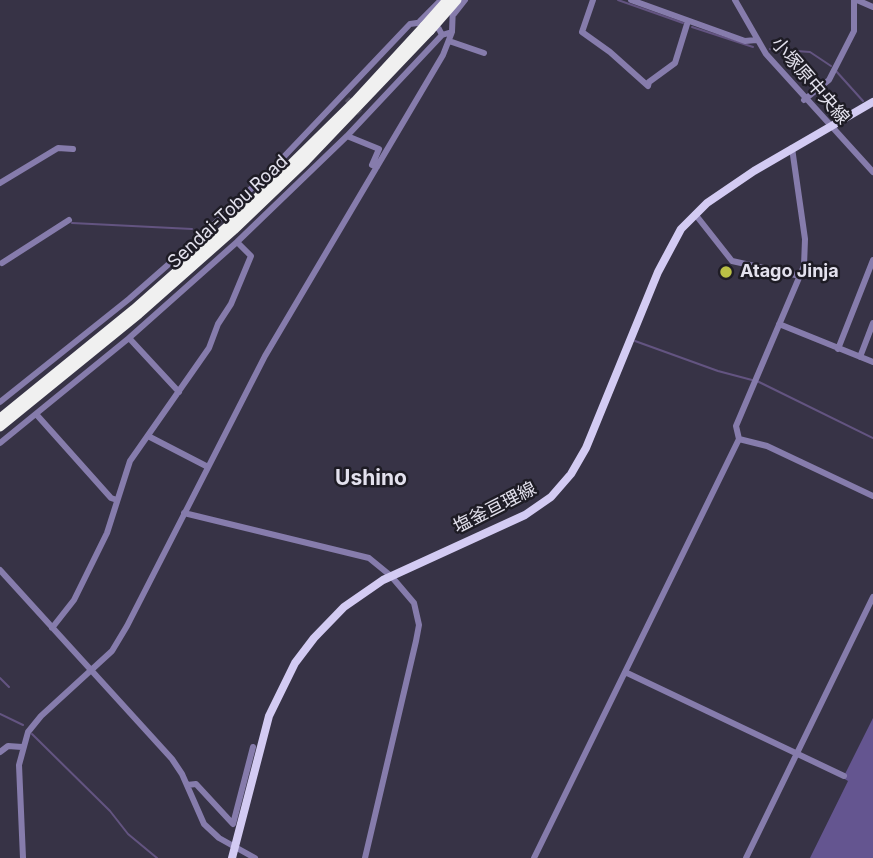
<!DOCTYPE html>
<meta charset="utf-8">
<style>
body{margin:0}
canvas{display:block;background:#373346}
</style>
<canvas width="873" height="858"></canvas>
<script>
const g = document.querySelector('canvas').getContext('2d');
g.lineJoin = 'round';
function paint(path, color) { g.fillStyle = color; g.fill(path, 'evenodd'); }
const poly = rows => new Path2D(rows.map(r => 'M' + r).join(''));
function stroke(path, color, width, dash) { g.strokeStyle = color; g.lineWidth = width; g.lineCap = dash ? 'butt' : 'round'; g.setLineDash(dash || []); g.stroke(path); }
function write(font, color, halo, rows, align = 'center') {
  g.font = font + ' Inter,"Noto Sans JP",sans-serif'; g.lineWidth = 5; g.setLineDash([]); g.textBaseline = 'middle'; g.strokeStyle = halo; g.fillStyle = color; for (const [text, x, y, turn = 0] of rows) {
    g.save(); g.translate(x, y); g.rotate((+turn || 0) * Math.PI / 180); g.textAlign = isNaN(turn) ? turn : align; if (halo) g.strokeText(text, 0, 0); g.fillText(text, 0, 0); g.restore();
  }
}
const green = poly([
 [873,718,873,858,810,858,848,781,843,778]
]);
const stream = poly([
 [618,0,683,23],
 [692,27,753,47],
 [770,49,810,52,831,66],
 [836,71,863,101],
 [72,223,192,229],
 [635,341,718,371,752,380],
 [757,381,873,438],
 [0,678,9,687],
 [0,714,23,725],
 [32,734,110,811,128,834,157,858]
]);
const minorTunnel = poly([
 [347,99,360,113]
]);
const minor = poly([
 [593,0,582,32,610,52,648,86,649,82,675,63,688,21],
 [631,0,745,41,756,40],
 [735,0,766,54,873,172],
 [857,0,873,7],
 [454,14,465,0],
 [420,21,441,0],
 [449,41,484,53],
 [804,100,829,80,854,31,854,0],
 [347,136,379,149,372,165,377,167],
 [792,148,805,239,804,266,736,426,739,439,625,672,844,776],
 [0,183,58,148,73,149],
 [695,214,732,261,800,276],
 [2,263,69,220],
 [779,324,873,362],
 [129,338,179,392],
 [838,349,873,260],
 [860,357,873,323],
 [0,402,129,299,211,227,277,164,410,24,424,22,439,29,442,35],
 [36,414,111,498,117,500],
 [148,436,208,467],
 [739,439,767,446,873,496],
 [0,443,129,338,237,242,347,136,442,35,452,32],
 [184,513,369,558,391,576,414,603,419,625,416,641,365,858],
 [0,570,172,759,182,774,204,824,219,838,255,858],
 [52,628,74,600,107,533,130,461,209,348,218,324,231,304,251,256,237,242],
 [0,752,8,746,22,747],
 [187,785,196,784,233,824,253,747],
 [23,858,19,765,28,732,41,716,112,651,127,626,265,356,443,55,452,32,453,6],
 [534,858,625,672],
 [746,858,873,597]
]);
const major = poly([
 [232,858,269,716,295,663,314,638,344,607,383,580,525,515,551,497,571,474,586,448,658,272,681,229,707,203,754,171,873,102]
]);
const highway = poly([
 [0,418,134,309,231,223,355,101,424,26],
 [0,427,139,314,234,230,306,161,430,31]
]);
const highwayBridge = poly([
 [424,26,447,0],
 [430,31,457,0]
]);
const markers = [
 [726,272,7,"#bac045"]
];
const streetNames = [
 ["小塚原中央線",810,81,49],
 ["Sendai-Tobu Road",228,212,-43],
 ["塩釜亘理線",495,508,-27]
];
const poiNames = [
 ["Atago Jinja",740,272]
];
const quarterNames = [
 ["Ushino",371,479]
];
paint(green, '#645590');
stroke(stream, '#635481', 2);
stroke(minorTunnel, '#514d5f', 6, [6, 3]);
stroke(minor, '#867cac', 6);
stroke(major, '#d3cbf3', 8);
stroke(highway, '#f0f0f0', 9);
stroke(highwayBridge, '#f0f0f0', 9);
for (const [x, y, r, color] of markers) { const dot = new Path2D(); dot.arc(x, y, r, 0, 2 * Math.PI); g.fillStyle = color; g.fill(dot); stroke(dot, '#1e1c25', 2.5); }
write('18px', '#e3e1ed', '#1e1c25', streetNames);
write('bold 18px', '#e3e1ed', '#1e1c25', poiNames, 'left');
write('bold 21px', '#e3e1ed', '#1e1c25', quarterNames);
</script>
